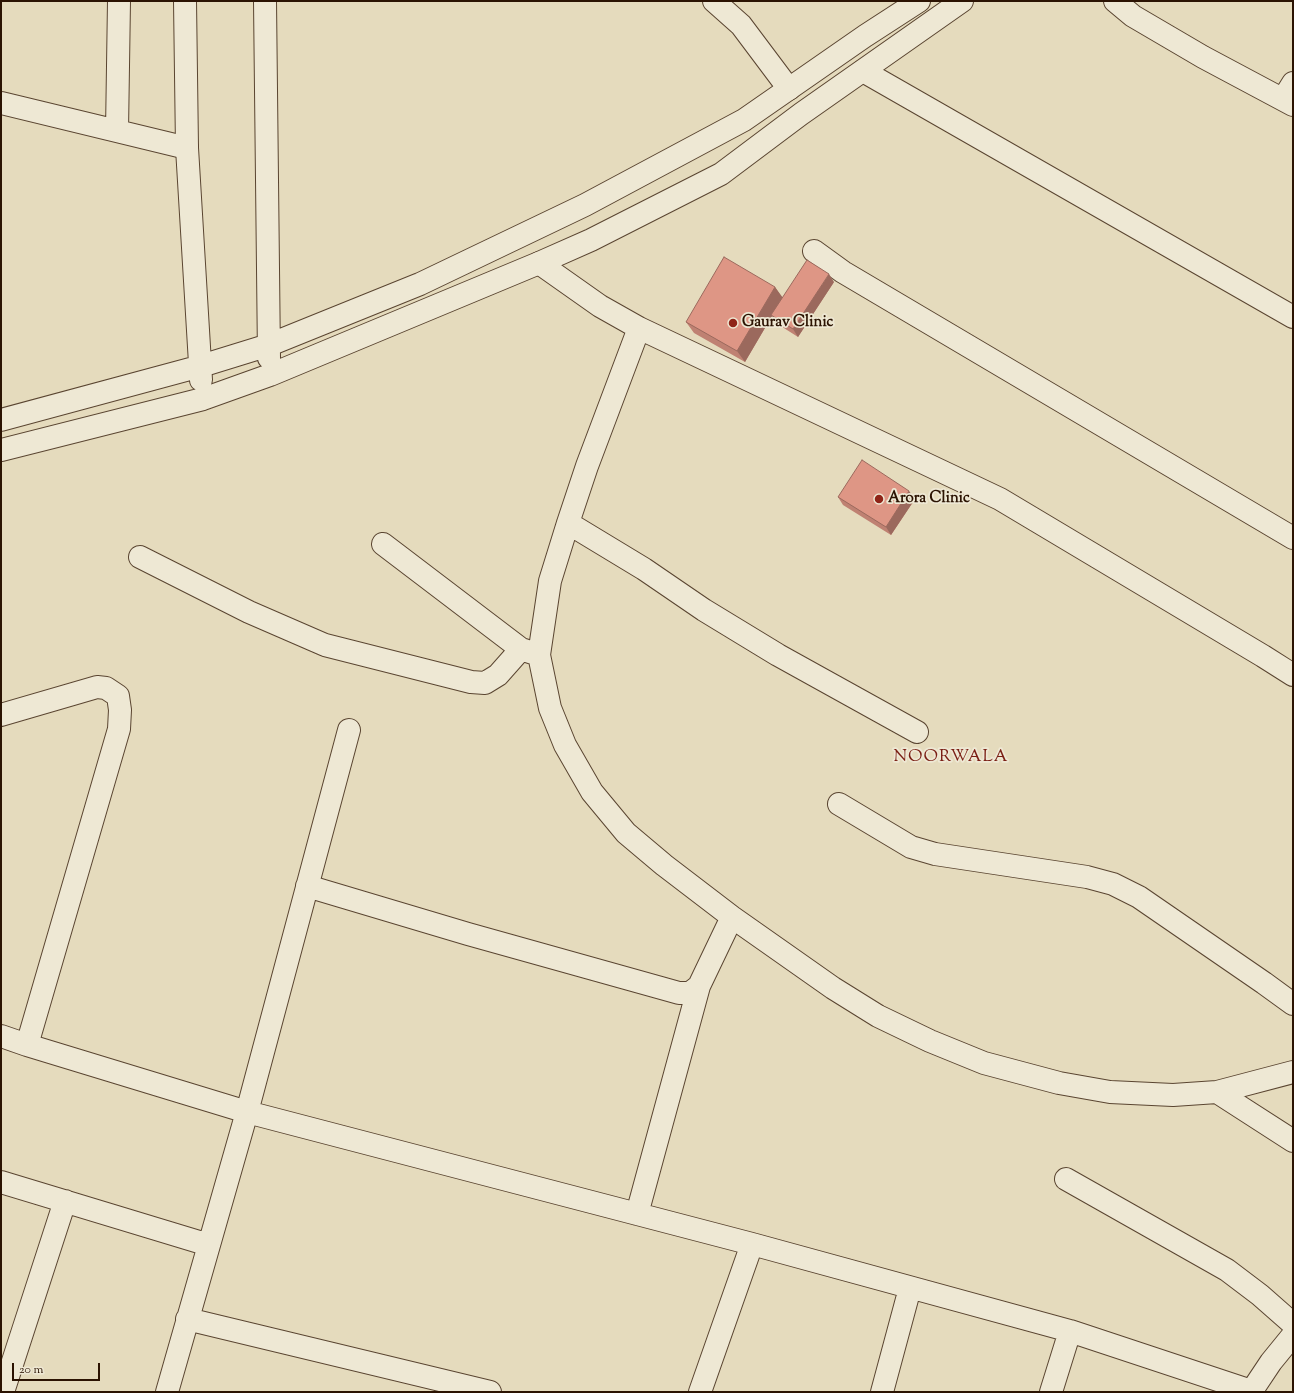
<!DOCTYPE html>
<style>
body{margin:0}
#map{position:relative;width:1294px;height:1393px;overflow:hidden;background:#e5dbbd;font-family:"Sorts Mill Goudy",serif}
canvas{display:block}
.frame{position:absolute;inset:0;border:2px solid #2b1302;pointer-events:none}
.scale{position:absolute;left:12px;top:1363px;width:88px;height:18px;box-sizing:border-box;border:2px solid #2b1302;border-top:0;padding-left:5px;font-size:12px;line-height:14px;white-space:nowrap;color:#2b1302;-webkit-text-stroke:3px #eee8d4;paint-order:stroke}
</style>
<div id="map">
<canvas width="1294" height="1393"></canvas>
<div class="frame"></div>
<div class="scale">20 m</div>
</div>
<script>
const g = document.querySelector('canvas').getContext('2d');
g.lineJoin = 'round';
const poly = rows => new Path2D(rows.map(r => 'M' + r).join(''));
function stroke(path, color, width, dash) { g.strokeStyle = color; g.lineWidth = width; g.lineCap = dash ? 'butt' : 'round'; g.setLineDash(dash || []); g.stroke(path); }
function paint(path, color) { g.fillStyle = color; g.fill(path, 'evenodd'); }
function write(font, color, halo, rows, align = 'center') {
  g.font = font + ' "Sorts Mill Goudy",serif'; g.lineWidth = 3.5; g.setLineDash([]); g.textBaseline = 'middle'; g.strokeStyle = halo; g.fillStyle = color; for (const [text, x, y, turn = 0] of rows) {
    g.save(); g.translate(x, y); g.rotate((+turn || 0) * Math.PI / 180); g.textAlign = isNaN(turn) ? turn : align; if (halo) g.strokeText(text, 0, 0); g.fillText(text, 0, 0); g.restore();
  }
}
const minor = poly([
 [714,1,741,25,789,89],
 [1115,1,1133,16,1203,57,1293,105],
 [863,71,1293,317],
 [1283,99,1293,83],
 [1,103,187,148],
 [117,131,119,1],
 [814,251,843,272,1293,538],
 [539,263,600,306,639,328,1000,499,1263,656,1293,675],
 [639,328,587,466,568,523,550,581,539,655,550,708,565,745,592,792,626,833,664,865,732,917,833,988,878,1016,930,1041,984,1063,1059,1083,1110,1092,1173,1095,1217,1092,1293,1141],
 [568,523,644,569,704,610,778,655,917,732],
 [383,544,521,649],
 [140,557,249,612,325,645,471,682,485,683,498,675,521,649,539,655],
 [1,715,97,687,106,688,118,696,120,710,119,729,27,1045],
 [839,804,911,847,935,854,1087,877,1113,884,1139,897,1264,983,1293,1004],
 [307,886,468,934,679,993,690,993,699,986,732,917],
 [1,1036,27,1045,247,1112,752,1244,1070,1331,1251,1391],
 [1217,1092,1293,1072],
 [1066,1179,1227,1270,1260,1295,1293,1324],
 [1,1182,209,1245],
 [637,1214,699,986],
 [187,1319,490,1392],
 [3,1392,65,1201],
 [167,1392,247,1112,349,730],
 [700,1392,752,1244],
 [882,1392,910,1288],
 [1051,1392,1070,1331],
 [1251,1392,1271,1362,1293,1335]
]);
const tertiary = poly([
 [185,1,187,148,201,380],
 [265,1,269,358],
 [1,420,201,366,269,345,420,284,585,205,744,120,865,36,919,1],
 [1,450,203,399,270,375,539,263,591,240,721,174,801,114,962,1]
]);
const wall = poly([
 [834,282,798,337,776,323,772,316,745,362,694,333,686,322,775,287,782,298],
 [838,497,915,499,891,535,843,505]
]);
const shadedWall = poly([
 [829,274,834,282,798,337,793,329],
 [775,287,783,298,771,315,772,316,745,362,737,351],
 [909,491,915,499,891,535,886,527]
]);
const building = poly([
 [724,257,775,287,737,351,686,322,724,257],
 [807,260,829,274,793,329,771,315,807,260],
 [862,460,909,491,886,527,838,497,862,460]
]);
const markers = [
 [733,323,5,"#8f2418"],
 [879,499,5,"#8f2418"]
];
const poiNames = [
 ["Gaurav Clinic",742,323],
 ["Arora Clinic",888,499]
];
const quarterNames = [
 ["NOORWALA",951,758]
];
stroke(minor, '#5a4531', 24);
stroke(tertiary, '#5a4531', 24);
stroke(minor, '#eee8d4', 22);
stroke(tertiary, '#eee8d4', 22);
paint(wall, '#bf8172');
paint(shadedWall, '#9b695d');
paint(building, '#de9685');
stroke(building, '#9b695d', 1);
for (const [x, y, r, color] of markers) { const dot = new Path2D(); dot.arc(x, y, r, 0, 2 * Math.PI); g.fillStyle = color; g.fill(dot); stroke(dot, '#eee8d4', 1.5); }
write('bold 15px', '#2b1302', '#eee8d4', poiNames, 'left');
g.letterSpacing = '1px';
write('17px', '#7a1f14', '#eee8d4', quarterNames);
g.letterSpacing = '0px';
</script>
